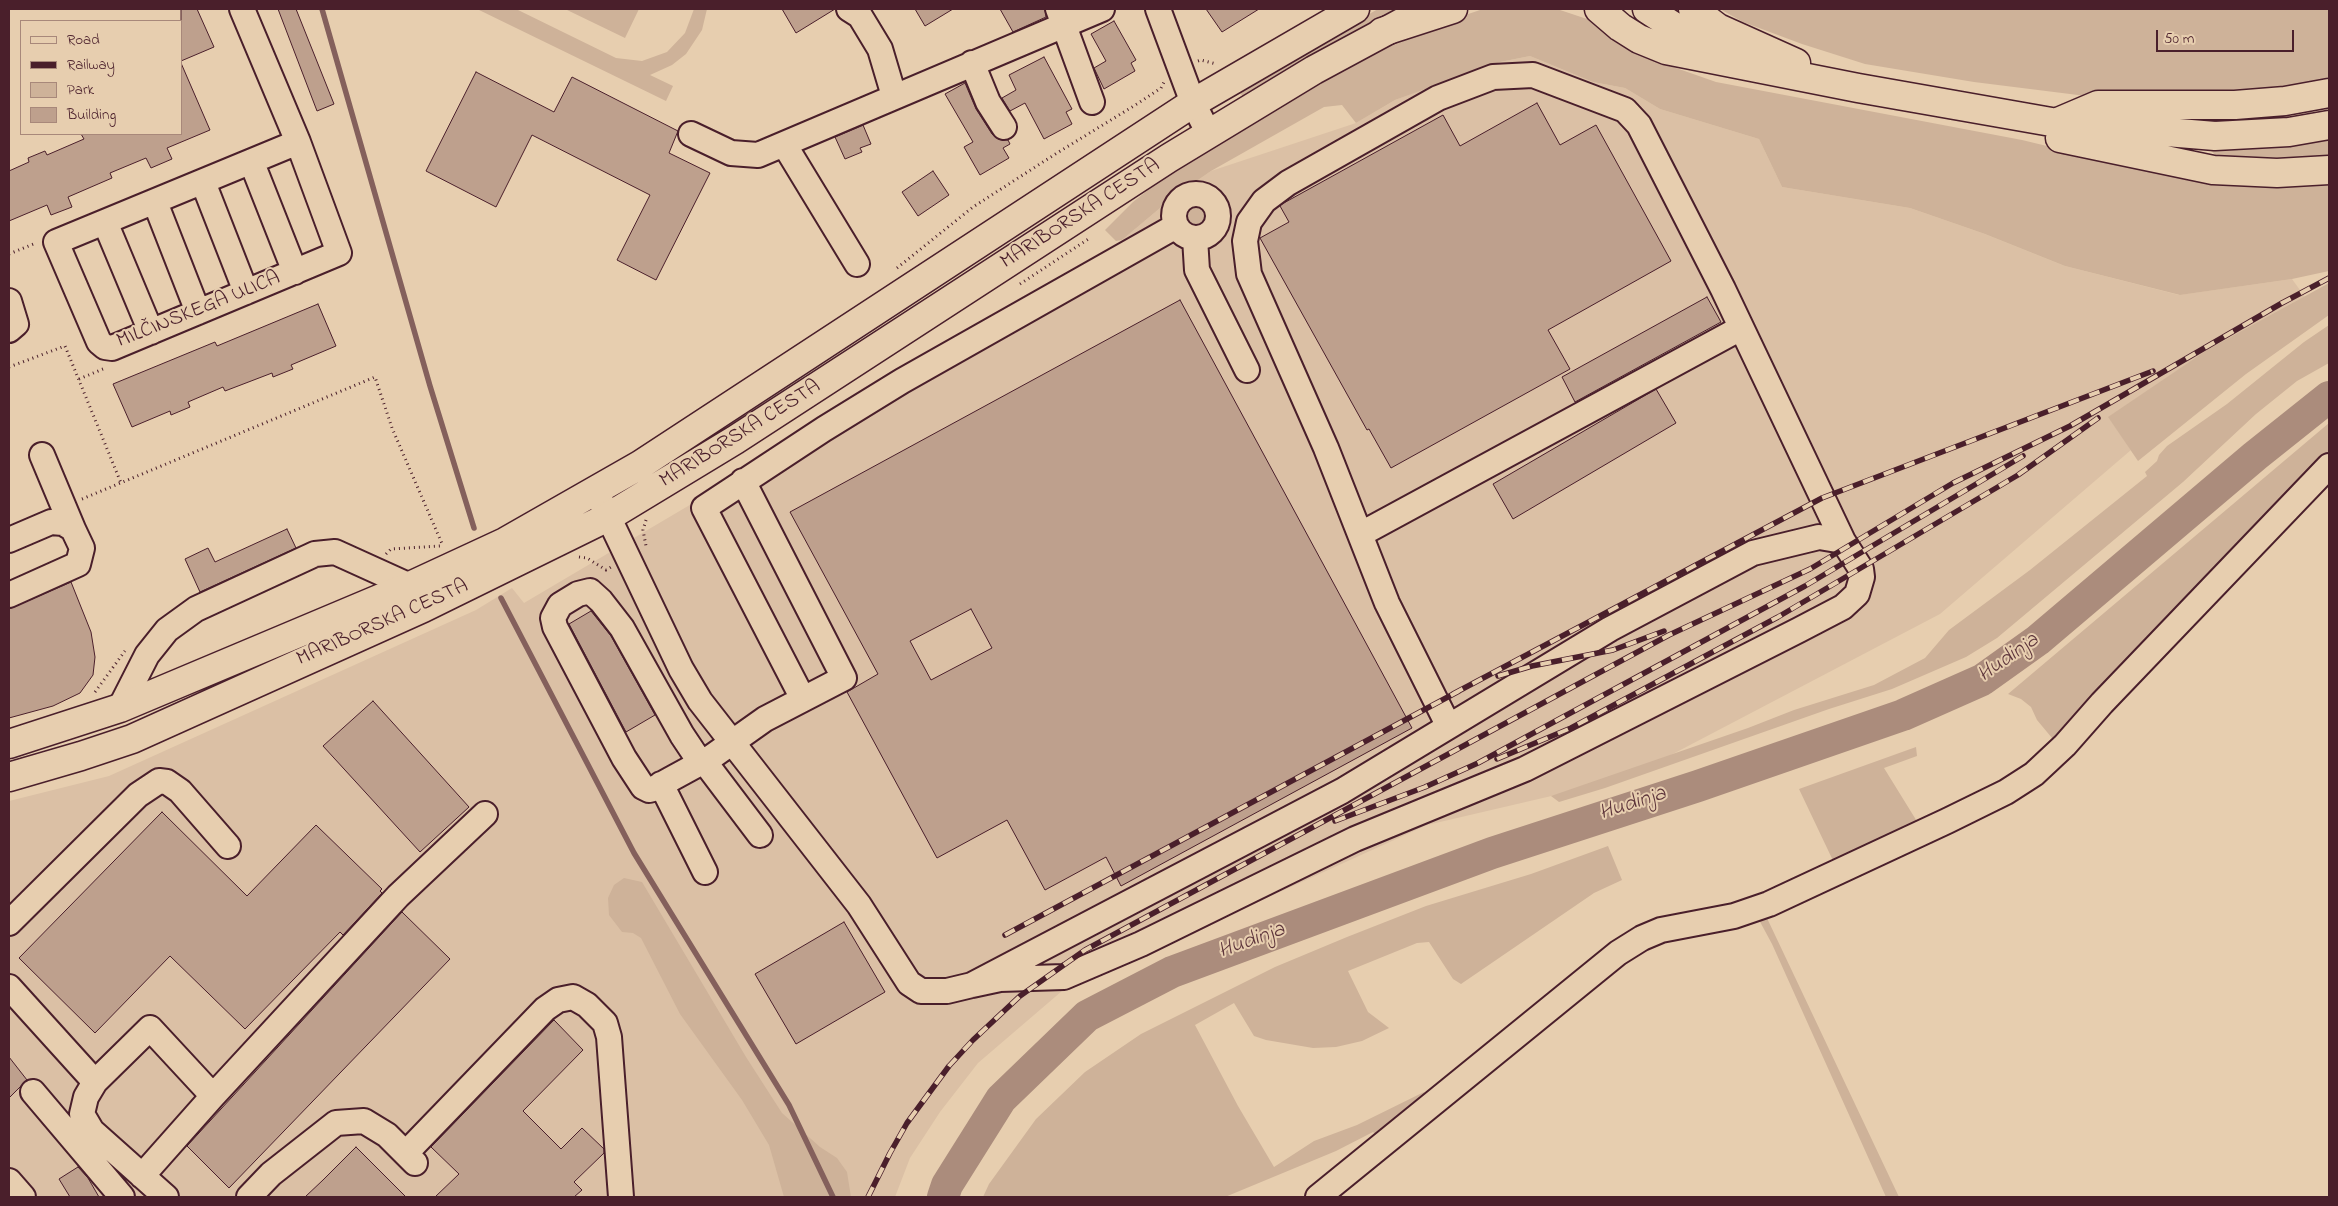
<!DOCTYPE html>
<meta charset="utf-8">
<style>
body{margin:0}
#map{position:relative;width:2338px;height:1206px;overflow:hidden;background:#e7ceaf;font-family:"Indie Flower",sans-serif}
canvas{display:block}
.frame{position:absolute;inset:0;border:10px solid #4a1f2b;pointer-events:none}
.legend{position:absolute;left:20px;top:20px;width:162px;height:115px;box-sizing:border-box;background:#e7ceaf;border:1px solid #a8887a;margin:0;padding:6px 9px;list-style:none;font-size:15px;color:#4a1f2b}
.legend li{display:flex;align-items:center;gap:10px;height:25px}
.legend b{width:25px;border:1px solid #a8887a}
.scale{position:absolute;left:2156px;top:30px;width:138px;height:22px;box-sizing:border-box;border:2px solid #4a1f2b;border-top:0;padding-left:6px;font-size:15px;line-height:18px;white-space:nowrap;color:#4a1f2b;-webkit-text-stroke:4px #e7ceaf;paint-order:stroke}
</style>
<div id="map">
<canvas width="2338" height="1206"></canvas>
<div class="frame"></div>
<ul class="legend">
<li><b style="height:6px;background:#e7ceaf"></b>Road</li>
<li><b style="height:6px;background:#4a1f2b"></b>Railway</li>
<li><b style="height:14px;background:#ceb299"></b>Park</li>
<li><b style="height:14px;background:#bea08d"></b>Building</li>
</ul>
<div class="scale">50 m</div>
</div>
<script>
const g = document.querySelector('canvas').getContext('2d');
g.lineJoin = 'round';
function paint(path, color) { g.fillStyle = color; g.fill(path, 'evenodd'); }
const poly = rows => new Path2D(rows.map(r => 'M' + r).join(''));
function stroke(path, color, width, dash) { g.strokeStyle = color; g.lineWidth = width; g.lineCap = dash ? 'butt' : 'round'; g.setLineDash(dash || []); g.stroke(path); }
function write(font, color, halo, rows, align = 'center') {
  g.font = font + ' "Indie Flower",sans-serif'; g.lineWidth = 4; g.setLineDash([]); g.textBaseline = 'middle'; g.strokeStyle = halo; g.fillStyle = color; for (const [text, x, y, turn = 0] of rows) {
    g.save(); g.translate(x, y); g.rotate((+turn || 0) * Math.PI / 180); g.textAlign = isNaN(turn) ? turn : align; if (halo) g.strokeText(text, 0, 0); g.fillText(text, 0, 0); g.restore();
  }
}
const built = poly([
 [1530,56,1593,82,1625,88,1660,109,1759,139,1782,187,1910,208,1985,234,2065,266,2179,295,2292,279,2305,297,2189,363,2109,417,2131,450,1940,614,1669,756,1560,794,1427,825,1062,991,978,1063,940,1112,910,1158,895,1197,9,1197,9,801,109,776,476,610,512,588,524,603,1126,247,1122,240,1172,198,1211,171,1356,123,1395,100,1442,82,1500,62]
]);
const green = poly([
 [477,9,516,9,616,58,642,61,667,52,685,33,694,9,707,9,702,30,686,54,672,65,650,75,673,86,666,101],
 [565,9,639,9,625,38],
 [1378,9,1399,9,1244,98,1237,89],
 [1483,9,1557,9,1596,22,1659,62,1716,82,2022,140,2134,167,2329,179,2329,271,2292,279,2180,295,2065,266,1985,234,1910,208,1782,187,1759,139,1660,109,1625,88,1593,82,1530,56,1500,62,1395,100,1356,123,1342,105,1324,107,1211,171,1172,198,1122,240,1116,241,1105,230,1133,202,1177,167,1324,77,1412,33],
 [1720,9,2329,9,2329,79,2284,88,2236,93,2094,97,1974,82,1865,64,1802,44,1743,22],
 [2329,135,2329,158,2276,162,2220,159,2211,151,2216,148],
 '1182 217a13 13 0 1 1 26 0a13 13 0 1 1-26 0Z',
 [2329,283,2329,315,2246,374,2138,461,2108,417,2207,350],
 [2329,325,2329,363,2297,381,2256,414,2183,482,1997,638,1966,657,1892,689,1829,709,1605,788,1559,802,1551,796,1748,728,1794,710,1874,685,1925,658,1949,630,2030,570,2147,476,2145,472,2157,461,2159,455,2167,446,2227,404,2304,342],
 [2329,423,2329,459,2057,744,2037,720,2031,707,2021,699,2008,694],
 [1916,747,1917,756,1884,768,1918,823,1837,869,1799,789],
 [1608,846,1622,880,1594,893,1461,984,1453,979,1429,942,1417,943,1348,971,1368,1012,1389,1028,1362,1041,1336,1047,1313,1048,1266,1040,1254,1036,1234,1003,1195,1025,1238,1106,1274,1167,1314,1141,1357,1125,1424,1092,1429,1101,1381,1139,1373,1132,1336,1151,1225,1197,983,1197,989,1184,1036,1119,1085,1072,1141,1034,1275,967,1347,937,1426,906,1531,874],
 [624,878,642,882,746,1057,782,1113,820,1147,837,1158,847,1172,851,1197,784,1197,769,1145,742,1100,680,1014,641,938,633,933,622,932,609,915,608,898,614,885],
 [1766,916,1899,1197,1886,1197,1772,944,1758,918]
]);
const stream = poly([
 [322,9,430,386,474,528],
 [501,598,634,853,789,1105,833,1197]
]);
const river = poly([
 [943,1197,947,1185,1001,1099,1087,1016,1172,972,1492,853,1698,786,1903,715,1982,680,2038,640,2255,456,2329,397]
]);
const building = poly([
 [181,9,197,9,214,47,181,61,181,9],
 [278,9,296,9,334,104,317,111,278,9],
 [782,9,835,9,796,33,782,9],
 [915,9,953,9,925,26,915,9],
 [1000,9,1045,9,1046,17,1013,32,1000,9],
 [1206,9,1259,9,1222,32,1206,9],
 [1114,21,1136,60,1131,63,1135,71,1104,89,1094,68,1106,61,1091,34,1114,21],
 [1044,57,1072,109,1066,112,1072,124,1044,139,1025,103,1010,111,1002,98,1016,90,1009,75,1044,57],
 [181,63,210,130,167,148,172,159,151,168,146,158,110,173,112,178,68,197,72,207,51,215,47,205,9,221,9,171,29,162,28,158,45,151,47,155,84,139,81,134,181,134,181,63],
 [476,72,554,112,572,77,678,131,669,153,710,173,656,280,617,260,650,195,532,135,496,207,426,171,476,72],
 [965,83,976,109,992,134,998,139,1008,140,1010,144,1003,148,1009,158,980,175,964,147,973,142,945,94,965,83],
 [1537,103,1560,145,1596,125,1671,261,1548,330,1570,369,1391,468,1369,429,1367,430,1260,238,1289,222,1280,206,1282,204,1443,115,1460,146,1537,103],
 [863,125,871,144,860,148,862,152,845,159,835,137,863,125],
 [933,171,949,195,918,216,902,192,933,171],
 [1707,297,1721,322,1575,402,1562,377,1707,297],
 [1180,300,1412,728,1121,886,1106,857,1045,890,1007,820,937,858,847,692,878,674,790,512,1180,300],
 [971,609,992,648,931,680,910,641,971,609],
 [318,304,336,346,291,365,293,369,273,377,272,373,225,391,223,387,188,402,190,407,171,415,170,411,132,427,113,384,215,342,217,346,318,304],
 [1656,389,1676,423,1513,519,1493,484,1656,389],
 [287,529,296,548,200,592,185,559,208,548,215,562,287,529],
 [71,582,91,632,95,657,93,675,80,693,53,706,9,718,9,609,71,582],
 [591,611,611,636,655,715,626,732,569,624,591,611],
 [373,701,469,807,420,852,323,746,373,701],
 [162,812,247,896,316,825,382,889,380,891,382,893,343,935,340,932,245,1029,170,956,95,1033,19,958,162,812],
 [402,912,450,959,229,1188,187,1146,402,912],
 [844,922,885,992,796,1044,755,974,844,922],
 [554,1020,583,1050,523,1111,561,1149,582,1128,604,1149,604,1153,574,1182,582,1190,574,1197,435,1197,459,1174,431,1147,554,1020],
 [9,1057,27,1080,9,1098,9,1057],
 [356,1147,406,1197,305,1197,323,1180,356,1147],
 [78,1167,88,1178,99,1197,70,1197,59,1179,78,1167]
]);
const path = poly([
 [1198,61,1201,60,1216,64],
 [9,254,36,243],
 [897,268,973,207,1057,153,1137,104,1161,88,1164,82],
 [1020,284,1090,238],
 [9,367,65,346,121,483],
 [79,379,103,369],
 [82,499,375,377,392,428,443,546],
 [646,520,643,530,646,546],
 [386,554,391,549,440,546],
 [579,557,587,558,606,570,611,567],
 [95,692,125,651]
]);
const minor = poly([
 [242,9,298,142,339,253,112,348,105,347,99,342,56,242,298,142],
 [849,9,860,16,880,49,894,96],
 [1058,9,1092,102],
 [1158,9,1193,103,1209,134],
 [972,63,988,102,1004,127],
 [691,134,731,153,758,155,1102,9],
 [784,144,857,264],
 [252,163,295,272],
 [203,182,246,292],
 '1174 216a22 22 0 1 1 44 0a22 22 0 1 1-44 0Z',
 [155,202,198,312],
 [105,222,151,332],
 [1195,238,1197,270,1247,370],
 [9,301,16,324,9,330],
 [42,455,73,529],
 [743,481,844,678,765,719,710,758,704,761,671,779,653,789,649,790,643,787,624,758,555,627,553,618,560,605,578,594,590,591,601,601,622,628,682,735,696,756,704,761,760,835],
 [596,491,681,669,700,701,859,905,909,983,921,991,947,991,972,985,1000,979,1064,977,1141,944,1355,839,1525,769,1799,630,1843,607,1857,594,1862,577,1861,569,1843,541,1819,537,1753,553,1610,629,1342,791,972,985],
 [1361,534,1741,328],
 [9,540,51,522,63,523,73,529,82,548,78,564,9,595],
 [803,699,704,508,824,429,902,381,1176,226],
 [120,708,147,655,167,630,196,609,315,554,335,552,410,586],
 [1448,725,1387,603,1326,448,1249,274,1245,241,1249,222,1264,201,1288,183,1438,98,1493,77,1533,75,1625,110,1639,125,1723,289,1843,541],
 [661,784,705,872],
 [9,923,138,795,159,781,167,782,180,791,228,846],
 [9,987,95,1082],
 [33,1092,122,1197],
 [406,1153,545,1009,558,1000,573,997,587,1005,605,1023,609,1037,621,1197],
 [142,1176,213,1096,398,896,485,814],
 [9,1181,23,1197],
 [166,1197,92,1131,82,1114,86,1097,95,1082,150,1028,213,1096],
 [249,1197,271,1174,336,1123,364,1121,387,1135,415,1163],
 [1318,1197,1618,953,1642,938,1661,930,1734,916,1769,904,1947,821,2006,792,2034,774,2065,745,2102,703,2329,466]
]);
const major = poly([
 [9,744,120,708,410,586,505,542,640,465,1193,103,1355,9],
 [9,777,81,756,132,739,423,608,608,517,735,440,1169,158,1314,70,1403,22]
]);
const highway = poly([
 [1599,9,1620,27,1639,39,1666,50,1858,88,2057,123,2215,136,2289,132,2329,125],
 [1647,9,1716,54],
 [1693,9,1718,28,1796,63],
 [1382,32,1453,9],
 [2058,122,2098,105,2235,105,2285,101,2329,93],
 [2060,138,2213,170,2277,173,2329,170]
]);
const rail = poly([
 [1498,676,1532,666,1613,650,1664,631],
 [1453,694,1822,498,2153,371],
 [1497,759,1571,728,1778,617,2018,475,2098,418],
 [1335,821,1425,787,1478,763,1805,586,2023,456],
 [1005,935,1459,691],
 [868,1197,890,1153,907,1123,949,1066,973,1040,1020,996,1085,950,1669,635,1810,569,1953,483,2070,426,2282,303,2329,278]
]);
const streetNames = [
 ["MARIBORSKA CESTA",1081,215,-33],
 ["MILČINSKEGA ULICA",199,311,-22],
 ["MARIBORSKA CESTA",741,435,-32],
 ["MARIBORSKA CESTA",383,624,-24]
];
const waterNames = [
 ["Hudinja",2009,659,-35],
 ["Hudinja",1633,805,-18],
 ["Hudinja",1252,942,-20]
];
paint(built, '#dbc0a5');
paint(green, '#ceb299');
stroke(stream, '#84605c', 5.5);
stroke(river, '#ab8c7c', 32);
paint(building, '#bea08d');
stroke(building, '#4a1f2b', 1);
stroke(minor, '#4a1f2b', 28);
stroke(major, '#4a1f2b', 31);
stroke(highway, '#4a1f2b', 31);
stroke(path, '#4a1f2b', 3, [1, 4]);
stroke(minor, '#e7ceaf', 24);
stroke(major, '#e7ceaf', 28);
stroke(highway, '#e7ceaf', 28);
stroke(rail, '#4a1f2b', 5.5);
stroke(rail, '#e7ceaf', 4, [11]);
write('21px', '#4a1f2b', '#e7ceaf', streetNames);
write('italic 22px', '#5d353b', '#e7ceaf', waterNames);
</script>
